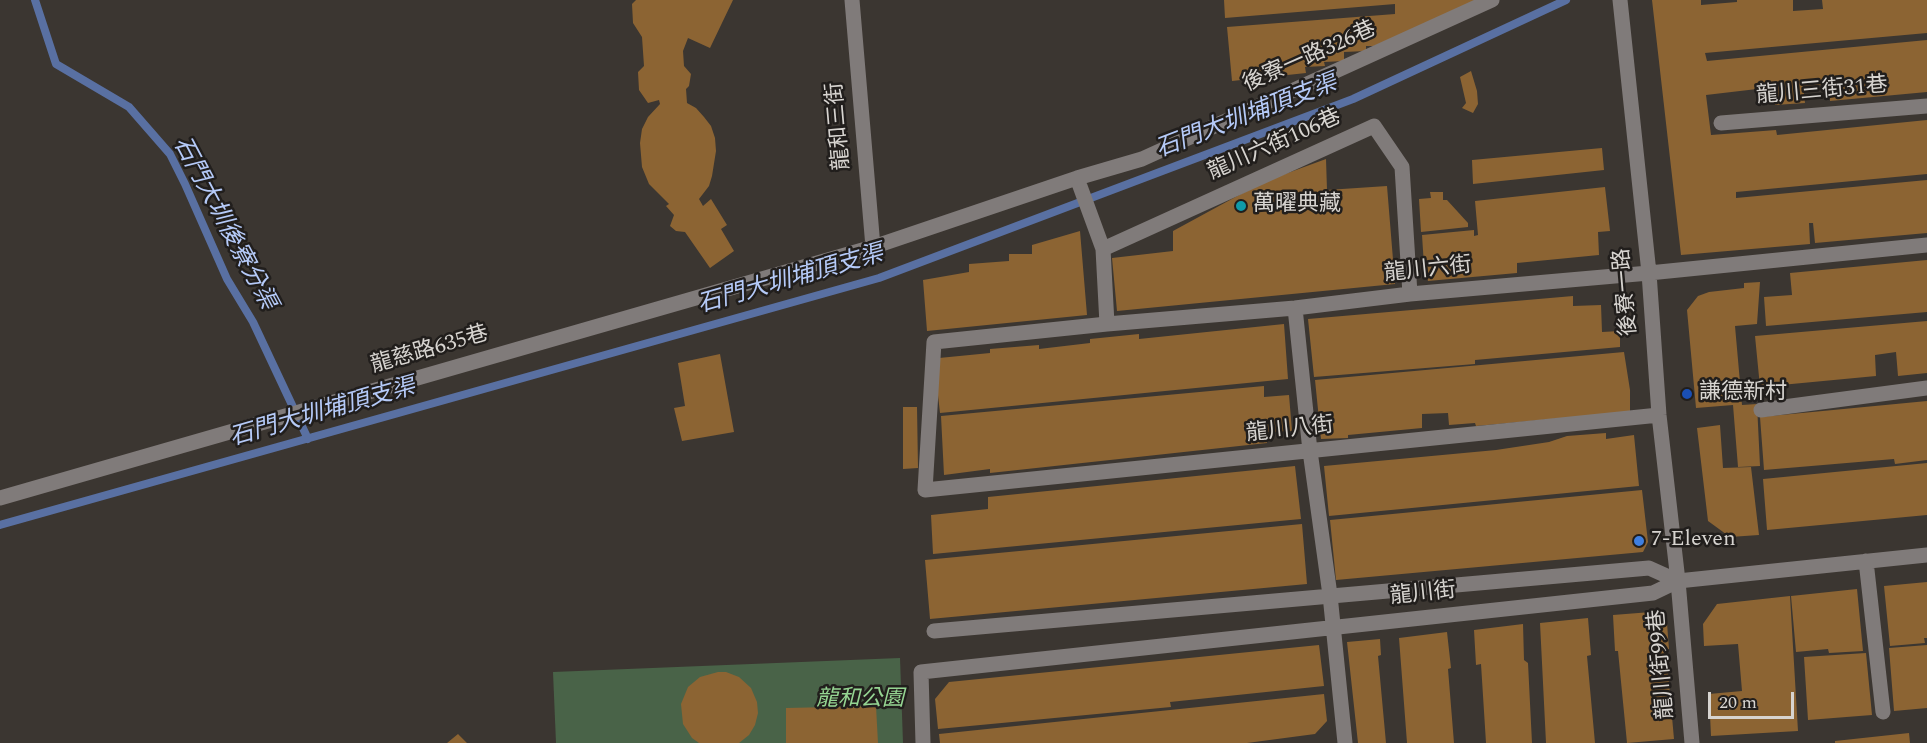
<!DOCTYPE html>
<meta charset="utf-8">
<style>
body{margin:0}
#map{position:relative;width:1927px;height:743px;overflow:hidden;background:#3b3631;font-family:Spectral,serif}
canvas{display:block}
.scale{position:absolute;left:1708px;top:692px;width:86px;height:27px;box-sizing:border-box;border:3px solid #d7d4d0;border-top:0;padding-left:8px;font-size:18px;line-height:21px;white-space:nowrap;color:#d7d4d0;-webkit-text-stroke:4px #211e1c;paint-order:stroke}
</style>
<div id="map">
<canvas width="1927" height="743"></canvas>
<div class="scale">20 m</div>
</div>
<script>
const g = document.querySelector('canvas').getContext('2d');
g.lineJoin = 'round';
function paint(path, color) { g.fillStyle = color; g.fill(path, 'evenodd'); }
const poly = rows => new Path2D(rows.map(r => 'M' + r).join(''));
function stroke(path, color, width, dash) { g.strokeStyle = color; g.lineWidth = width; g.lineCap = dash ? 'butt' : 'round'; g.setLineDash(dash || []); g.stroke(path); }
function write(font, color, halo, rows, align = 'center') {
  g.font = font + ' Spectral,"Noto Sans TC",serif'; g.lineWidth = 5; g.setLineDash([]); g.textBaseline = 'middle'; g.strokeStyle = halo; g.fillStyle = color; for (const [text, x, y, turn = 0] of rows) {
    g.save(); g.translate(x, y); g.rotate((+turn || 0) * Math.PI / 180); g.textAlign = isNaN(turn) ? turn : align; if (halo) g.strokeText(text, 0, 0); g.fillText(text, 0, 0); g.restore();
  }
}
const green = poly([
 [900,658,903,743,556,743,553,672]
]);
const stream = poly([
 [35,0,56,64,129,107,170,154,185,184,227,279,253,322,308,439],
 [0,525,879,278,1353,99,1566,0]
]);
const building = poly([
 [636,0,733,0,710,48,688,38,683,51,684,66,691,74,689,86,686,89,687,103,696,108,704,117,711,126,715,138,716,151,712,176,709,186,699,199,703,206,711,199,727,225,721,229,734,251,710,268,685,232,676,231,670,226,674,215,666,206,669,204,649,184,642,167,640,143,642,129,648,117,660,104,659,100,648,103,639,90,638,72,644,66,642,37,633,23,632,4],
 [1224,0,1487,0,1374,46,1366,46,1366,51,1344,52,1344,61,1324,62,1325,66,1305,67,1306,73,1232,81,1227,27,1395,14,1395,4,1225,18],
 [1652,0,1701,0,1701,5,1737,2,1737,0,1793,0,1793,11,1823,9,1822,0,1927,0,1927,33,1705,53,1707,61,1927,40,1927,92,1830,101,1829,84,1803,86,1805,103,1775,105,1774,87,1706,95,1711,135,1776,130,1777,135,1927,120,1927,174,1736,192,1736,198,1927,180,1927,233,1815,243,1813,223,1809,223,1810,244,1681,255],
 [1471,71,1477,91,1478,104,1473,113,1462,108,1466,103,1460,77],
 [1602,148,1604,170,1473,184,1472,160],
 [1326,159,1327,190,1387,186,1395,284,1117,311,1112,258,1173,251,1173,231,1263,182],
 [1605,187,1610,231,1598,232,1599,255,1517,263,1517,273,1428,281,1424,266,1422,235,1474,230,1474,236,1478,235,1475,201],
 [1430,192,1443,192,1443,200,1447,200,1468,223,1468,227,1421,232,1419,199,1431,198],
 [1080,231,1087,315,927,331,923,280,969,272,969,264,1009,261,1009,254,1032,254,1032,245],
 [1927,260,1927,312,1766,326,1764,297,1792,295,1790,273],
 [1760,282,1757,324,1735,326,1742,405,1757,404,1760,466,1738,467,1733,405,1696,408,1687,310,1698,296,1709,292,1744,288,1744,283],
 [1573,296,1573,306,1601,305,1602,332,1620,331,1620,347,1475,360,1475,364,1314,377,1308,319],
 [1927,321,1927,373,1898,376,1896,352,1875,355,1876,376,1760,387,1755,336],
 [1284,324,1288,379,940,413,935,369,939,358,990,353,990,349,1039,345,1039,349,1090,343,1090,339,1139,334,1139,339],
 [1624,352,1630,390,1630,412,1476,426,1475,423,1449,425,1448,413,1422,414,1422,428,1348,435,1348,438,1321,439,1315,380],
 [720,354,734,432,682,441,674,408,685,406,678,363],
 [1264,386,1264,397,1289,395,1292,431,1267,432,1267,443,990,473,990,469,944,475,941,416],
 [1927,401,1927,460,1895,464,1894,459,1764,470,1760,417],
 [903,407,917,407,918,468,903,469],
 [1720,425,1723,468,1751,467,1759,535,1730,537,1708,521,1697,428],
 [1606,433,1606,439,1634,435,1639,486,1329,516,1324,466,1496,450,1549,442,1567,436],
 [1927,463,1927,515,1767,530,1763,479],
 [1295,466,1301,519,933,554,931,515,988,509,988,497],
 [1642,490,1648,542,1643,552,1336,580,1330,520],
 [1302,524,1307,584,930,619,925,560],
 [1927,582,1927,638,1924,638,1925,643,1890,646,1884,586],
 [1857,589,1863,651,1829,653,1828,649,1796,652,1791,596],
 [1790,596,1798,731,1711,736,1709,694,1742,691,1738,644,1704,646,1703,624,1717,604],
 [1651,612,1667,623,1669,649,1666,650,1674,739,1627,743,1618,651,1615,651,1613,615],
 [1588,618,1591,655,1587,656,1595,743,1546,743,1540,623],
 [1523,624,1524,660,1528,663,1532,743,1486,743,1481,664,1476,665,1474,630],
 [1447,632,1451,668,1448,669,1454,743,1407,743,1399,638],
 [1380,639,1381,655,1378,656,1386,743,1358,743,1347,642],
 [1319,645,1324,686,1170,702,1171,707,938,729,935,699,949,682],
 [1927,645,1927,708,1894,711,1889,648],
 [1866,653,1872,715,1808,720,1804,657],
 [718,672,726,672,739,677,751,688,757,702,758,713,755,725,749,735,739,743,699,743,692,738,683,724,681,704,688,687,700,677],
 [1324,694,1327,721,1315,734,1247,743,940,743,939,734],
 [876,706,878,743,786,743,786,708],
 [1909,733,1910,743,1835,743,1835,741],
 [458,734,467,743,447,743]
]);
const minor = poly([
 [852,0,873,247],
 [1620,0,1649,273,1659,415,1678,581,1692,743],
 [1721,123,1927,106],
 [1077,178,1103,249],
 [1295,308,1310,451,1330,595,1345,743],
 [1107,324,1103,249,1374,126,1402,167,1410,294],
 [1761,410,1927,388],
 [1659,415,925,490,934,342,1107,324,1295,308,1410,294,1649,273,1927,245],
 [0,498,873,247,1077,178,1142,159,1492,0],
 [1866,561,1883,712],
 [934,631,1649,568,1678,581],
 [923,743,921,672,1653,593,1678,581,1927,555]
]);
const markers = [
 [1241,206,6,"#0f9aa8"],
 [1687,394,6,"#1a4fb4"],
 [1639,541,6,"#3f7fe0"]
];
const streetNames = [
 ["後寮一路326巷",1310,58,-24],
 ["龍川三街31巷",1822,92,-5],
 ["龍和三街",840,126,-95],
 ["龍川六街106巷",1275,146,-24],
 ["龍川六街",1428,271,-6],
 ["後寮一路",1627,292,-95],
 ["龍慈路635巷",430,351,-16],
 ["龍川八街",1290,431,-6],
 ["龍川街",1423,595,-6],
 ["龍川街99巷",1663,664,-95]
];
const poiNames = [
 ["萬曜典藏",1253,206],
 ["謙德新村",1699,394],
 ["7-Eleven",1651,541]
];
const parkNames = [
 ["龍和公園",860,701]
];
const waterNames = [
 ["石門大圳埔頂支渠",1247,118,-21],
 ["石門大圳後寮分渠",223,224,62],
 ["石門大圳埔頂支渠",791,281,-16],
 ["石門大圳埔頂支渠",323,414,-16]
];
paint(green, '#496348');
stroke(stream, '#5970a2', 8);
paint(building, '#8c6433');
stroke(minor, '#807b7a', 15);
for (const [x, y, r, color] of markers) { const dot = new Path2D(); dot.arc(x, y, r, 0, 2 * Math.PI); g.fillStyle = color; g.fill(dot); stroke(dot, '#211e1c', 2); }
write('22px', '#d7d4d0', '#211e1c', streetNames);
write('22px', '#d7d4d0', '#211e1c', poiNames, 'left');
write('italic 22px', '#95d592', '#211e1c', parkNames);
write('italic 24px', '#b5caf8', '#211e1c', waterNames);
</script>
